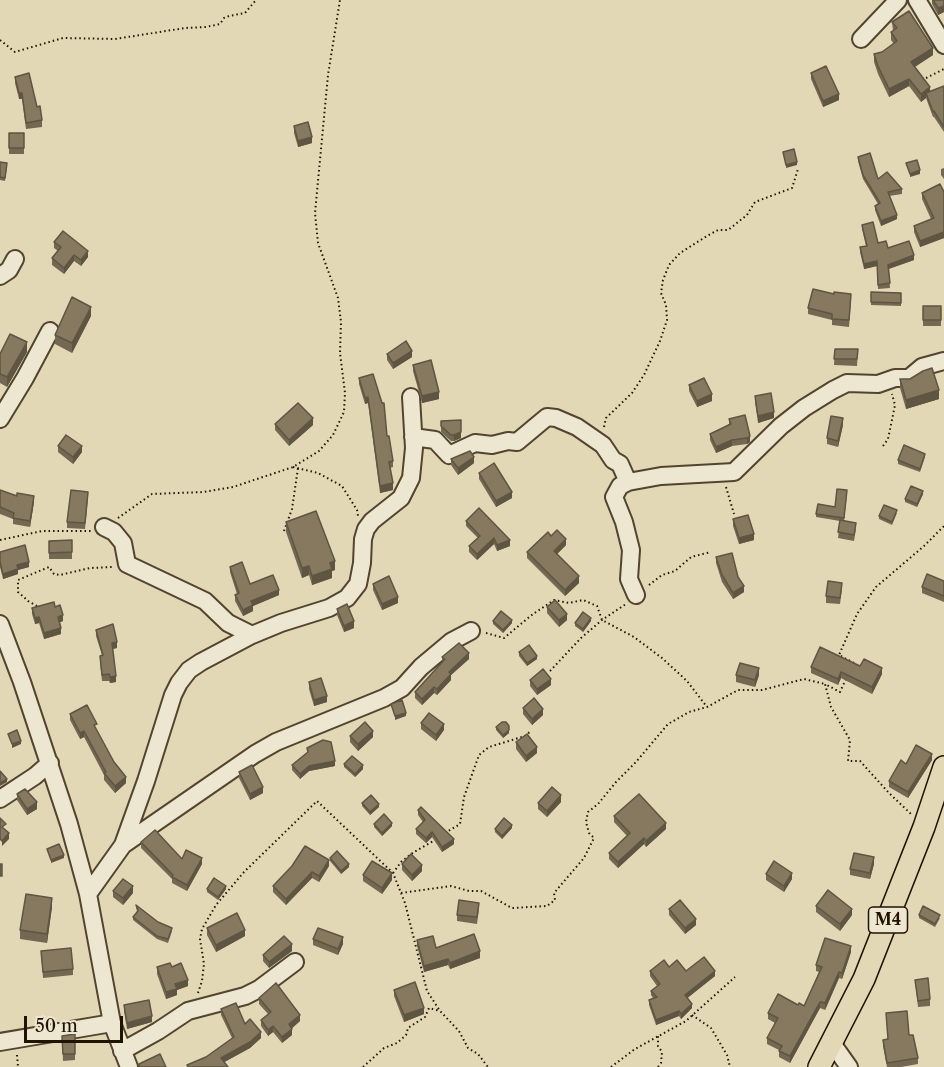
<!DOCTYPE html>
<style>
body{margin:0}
#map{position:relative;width:944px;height:1067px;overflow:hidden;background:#e3d8b6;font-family:"Libre Caslon Text",serif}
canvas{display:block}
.scale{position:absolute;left:24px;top:1016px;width:99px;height:27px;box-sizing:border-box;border:3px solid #221300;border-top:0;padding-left:8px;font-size:18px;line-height:21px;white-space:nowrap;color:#221300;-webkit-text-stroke:4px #ede6d0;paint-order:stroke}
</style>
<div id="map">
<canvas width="944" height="1067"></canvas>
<div class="scale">50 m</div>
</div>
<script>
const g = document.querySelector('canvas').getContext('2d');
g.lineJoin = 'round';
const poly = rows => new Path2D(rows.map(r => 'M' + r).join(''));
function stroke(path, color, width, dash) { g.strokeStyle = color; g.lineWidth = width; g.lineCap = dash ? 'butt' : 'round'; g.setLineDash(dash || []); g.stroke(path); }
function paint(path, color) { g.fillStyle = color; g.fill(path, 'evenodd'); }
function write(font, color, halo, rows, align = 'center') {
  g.font = font + ' "Libre Caslon Text",serif'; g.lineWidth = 4.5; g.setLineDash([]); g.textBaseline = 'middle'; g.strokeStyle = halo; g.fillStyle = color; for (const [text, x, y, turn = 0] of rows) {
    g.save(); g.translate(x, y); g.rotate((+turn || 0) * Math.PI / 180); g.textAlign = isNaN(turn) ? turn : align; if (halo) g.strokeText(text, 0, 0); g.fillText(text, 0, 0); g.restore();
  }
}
const path = poly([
 [0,40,15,52,63,38,115,39,185,28,206,27,220,24,224,18,229,16,245,13,256,0],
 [922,80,944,69],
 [604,427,606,418,632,393,644,375,660,341,667,320,666,305,661,293,663,280,669,265,680,253,707,236,718,230,728,230,747,215,755,202,792,188,798,169],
 [883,446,888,439,893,415,895,405,892,394],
 [293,467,318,473,342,486,357,510,358,516],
 [726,487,734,514],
 [118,518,152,494,204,492,233,487,293,467,319,451,333,435,344,412,345,393,340,353,341,322,338,298,318,243,315,213,328,75,340,0],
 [284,531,292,509,298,468],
 [0,540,42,531,92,531],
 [649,585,662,575,675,571,691,557,711,552],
 [37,606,28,601,18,592,18,580,49,567,54,574,60,575,90,568,112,567],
 [486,633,504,638,533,614,554,600,569,603,583,600,597,606,602,620,634,637,662,658,687,681,707,707],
 [854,663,839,655,857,614,876,587,924,546,944,526],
 [550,671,581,638,602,620,626,604],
 [846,679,840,692,825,684,831,707,850,740,848,761,860,761,889,793,911,814],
 [445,833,460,824,464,797,479,755,489,747,525,736,531,731],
 [393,873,401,862,414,852,435,840],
 [401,893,451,886,469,891,481,891,512,908,547,906,555,900,554,893,584,858,594,838,589,833,586,822,588,812,598,804,616,782,636,762,668,724,689,712,707,707,738,690,762,690,804,679,825,684],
 [198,993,202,981,204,964,200,939,202,929,216,905,244,872,317,801,393,873,405,903,427,991,440,1011,459,1031,468,1048,478,1054,488,1067],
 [692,1015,711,1028,727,1055,730,1067],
 [17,1055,18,1067],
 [363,1067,384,1048,397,1043,406,1035,408,1028,425,1017,429,1008,440,1011],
 [611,1067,635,1049,686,1021,735,977],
 [658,1067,661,1063,662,1052,658,1046,658,1036]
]);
const minor = poly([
 [917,0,944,45],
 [861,39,898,0],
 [0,276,9,270,15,259],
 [0,419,25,378,50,331],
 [413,437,435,440,449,455,475,443,492,445,508,441,517,442,547,417,556,418,577,427,603,445,613,460,620,464,628,482],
 [104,527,114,532,123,543,127,564,205,601,228,623,252,635],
 [636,595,629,579,631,550,624,522,614,497,620,486,628,482,661,476,734,472,781,426,804,408,833,390,847,383,878,384,895,378,909,378,922,367,944,361],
 [0,624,22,682,69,824,88,894,112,1023,129,1067],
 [0,799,35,776,50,763],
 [123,845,255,754,276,742,384,698,402,688,421,667,452,641,471,631],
 [88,894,123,845,146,781,173,695,179,683,189,670,201,662,252,635,281,623,329,608,347,598,358,584,362,563,363,539,366,529,372,521,401,498,411,478,414,448,411,397],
 [0,1042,112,1023],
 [832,1043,849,1067],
 [122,1051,158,1031,188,1011,245,996,259,989,295,962]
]);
const major = poly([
 [819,1067,864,979,924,827,944,767]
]);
const wall = poly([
 [932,0,944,0,944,12,938,15,932,4],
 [892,22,933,55,915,67,930,91,944,86,944,132,934,117,933,117,926,98,921,102,909,86,889,97,878,74,874,62,874,54,882,52,894,44,891,40,891,32,893,31],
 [811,73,839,100,823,107,811,79],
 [15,77,37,107,42,120,42,127,26,129,22,99,19,99,15,83],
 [294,126,312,143,298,147,294,133],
 [9,133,24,133,24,154,9,154],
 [858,157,878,179,902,189,902,194,889,196,897,219,881,226,875,210,875,206,878,204,863,179,858,161],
 [0,162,7,166,5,181,0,180],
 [944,168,944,179,941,175,941,169],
 [944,192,944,238,920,247,914,232,914,226,931,219,922,199,922,193],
 [862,225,878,243,914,260,889,269,890,288,878,289,877,266,864,269,860,252,860,247,866,246,862,229],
 [54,242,88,257,81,266,74,261,64,274,52,265,52,258,58,251,54,248],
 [871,292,901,293,901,306,871,305],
 [851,300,849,327,832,325,832,320,808,314,808,308],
 [923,306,941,306,941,326,923,326],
 [91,316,72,353,55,344,55,335],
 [835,349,858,349,857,366,834,365],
 [27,352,7,387,0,383,0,354],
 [387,354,412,357,393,369,387,360],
 [413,365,439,399,422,403,413,371],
 [359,378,387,436,393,461,393,467,390,468,393,490,380,493,368,403,365,404,359,384],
 [900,379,939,399,906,409,900,388],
 [689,385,712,401,697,407,689,391],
 [755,396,774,418,758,423,755,402],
 [729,419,750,436,750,442,747,444,732,446,716,453,710,440,710,434,729,424],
 [441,421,461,438,454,441,451,441,441,432],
 [275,424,313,425,289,446,275,430],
 [843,425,838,447,827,444,827,438],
 [58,446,82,452,73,464,58,452],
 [925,457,920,472,898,464,898,460],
 [451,459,474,463,458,475,451,465],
 [479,473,512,498,496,507,479,479],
 [0,490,34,502,30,527,13,524,13,519,0,514],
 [847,494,844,521,856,529,854,541,838,538,840,521,816,517,816,514,835,507],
 [923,494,917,507,905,502,905,499],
 [88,498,85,529,67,528,67,522],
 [897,513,892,525,879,519,879,516],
 [733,519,754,540,739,544,733,526],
 [466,521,510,546,497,551,494,544,477,560,469,552,469,546,478,538,466,526],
 [286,522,335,570,332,571,332,578,312,585,309,575,302,578,286,532],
 [551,536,566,545,557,554,579,583,565,596,527,558,527,552],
 [72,540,72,559,49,559,49,541],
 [0,552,29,567,18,570,18,574,3,579,0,567],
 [716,557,738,577,744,592,733,599,722,582,716,563],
 [230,567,250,584,279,595,253,606,253,611,243,616,235,601,235,595,237,594,230,572],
 [944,581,944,602,922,593,922,587],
 [373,584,398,603,382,610,373,590],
 [842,589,840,604,826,603,826,596],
 [55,607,63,621,60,622,61,634,44,639,39,623,35,624,32,614,32,608],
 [547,607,567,620,559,627,547,613],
 [337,609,354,628,344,632,337,615],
 [493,621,512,623,503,633,493,624],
 [591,621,583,632,575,626,575,623],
 [96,630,117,648,112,649,116,682,110,683,109,681,102,681,100,662,100,656,102,655,96,636],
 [519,652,537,659,527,666,519,656],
 [442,657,469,659,451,675,451,680,437,695,434,693,422,705,415,698,415,692,442,662],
 [860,666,882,674,872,694,841,678,838,685,811,673,811,667],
 [736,675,759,675,755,687,736,682],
 [530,680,551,685,537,695,530,686],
 [309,682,327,702,314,706,309,689],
 [523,708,543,715,532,725,523,714],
 [70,714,97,730,114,762,126,783,115,793,104,780,104,775,84,737,80,739,70,720],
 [421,723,444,730,436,741,421,729],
 [496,727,509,733,503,738,496,730],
 [350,736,373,737,358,751,350,742],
 [516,742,537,753,526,762,516,749],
 [307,748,335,766,309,771,300,779,292,770,292,765,307,753],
 [932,760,908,798,889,787,889,781,906,764],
 [344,764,363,769,355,777,344,767],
 [239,772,263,793,250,800,239,778],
 [17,794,37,809,27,815,17,800],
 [561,802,547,817,538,809,538,803],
 [362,803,379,807,370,815,362,806],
 [418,810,454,844,442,852,432,837,426,843,416,834,416,829,423,822,418,815],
 [614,816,666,829,646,847,644,844,618,868,609,859,609,853,627,836,614,822],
 [374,824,392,826,382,836,374,827],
 [512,828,502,839,495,832,495,829],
 [141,842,182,859,202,864,187,891,172,883,172,879,141,848],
 [330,858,349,867,341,874,330,861],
 [402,864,422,871,412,881,402,870],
 [874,864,870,879,850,875,850,869],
 [329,866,319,882,312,878,286,905,273,892,273,886],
 [766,874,792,879,784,892,766,880],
 [363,875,392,880,382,894,363,881],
 [207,889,226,889,218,900,207,892],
 [113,891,133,893,123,905,113,897],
 [136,905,158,922,172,931,168,943,157,939,133,920,133,917,137,911],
 [816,906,852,915,840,931,816,912],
 [52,907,47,943,20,939,20,930],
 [479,909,477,924,457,921,457,915],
 [669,909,696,925,685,934,669,915],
 [919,915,940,918,935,927,919,918],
 [207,928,245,936,216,952,207,935],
 [313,939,343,944,338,955,313,945],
 [417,940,436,948,480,958,450,969,448,965,424,972,417,946],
 [41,951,73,969,73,975,43,978],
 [292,951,269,968,263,961,263,955],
 [851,952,842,979,839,978,825,1010,820,1008,790,1063,779,1057,779,1050,767,1044,767,1038,775,1023,768,1019,768,1013,798,1005,804,1006,819,972,816,971,816,965],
 [157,967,172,967,188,986,177,990,177,995,166,999,157,974],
 [669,967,686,971,715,976,687,998,692,1008,681,1019,679,1016,656,1025,649,1005,649,1000,653,998,651,995,651,991,657,986,650,976,650,971],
 [915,980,930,999,930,1006,918,1007],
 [394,990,424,1014,404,1022,394,996],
 [259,998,300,1021,292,1028,292,1035,282,1043,273,1032,268,1036,261,1026,261,1020,268,1014,259,1004],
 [124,1005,152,1022,127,1029,124,1011],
 [221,1009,245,1024,261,1038,250,1048,224,1062,228,1067,187,1067,187,1065,206,1057,232,1038,221,1015],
 [886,1013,909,1035,918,1058,918,1064,901,1067,887,1067,883,1046,883,1040,888,1039],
 [75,1034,75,1060,63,1061,62,1036]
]);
const shadedWall = poly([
 [944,6,944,12,938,15,938,8],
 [933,48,933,55,911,69,911,62],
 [909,79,909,86,889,97,889,89],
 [930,87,930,95,926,93,926,98,921,102,921,94],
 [19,93,22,93,22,99,19,99],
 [839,94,839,100,823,107,823,101],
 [312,137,312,143,298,147,298,141],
 [797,162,797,165,786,168,786,165],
 [920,170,920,174,910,177,910,174],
 [897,215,897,219,881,226,881,221],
 [944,232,944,238,920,247,920,241],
 [88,251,88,257,81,266,81,260],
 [74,255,74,261,64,274,64,268],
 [914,255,914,260,888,269,888,265],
 [877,261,877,266,864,269,864,264],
 [91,307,91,316,72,353,72,343],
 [27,342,27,352,7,387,7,377],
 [412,351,412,357,393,369,393,363],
 [939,390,939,399,906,409,906,400],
 [439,392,439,399,422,403,422,396],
 [712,394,712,401,697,407,697,401],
 [368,397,368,403,365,404,365,398],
 [774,412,774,418,758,423,758,416],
 [313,418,313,425,289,446,289,440],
 [843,418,843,425,838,447,838,441],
 [461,432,461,438,454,441,454,435],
 [750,436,750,442,747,444,747,438],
 [732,440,732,446,716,453,716,447],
 [82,446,82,452,73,464,73,457],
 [474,457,474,463,458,475,458,468],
 [393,483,393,490,380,493,380,486],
 [923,491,923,494,917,507,917,504],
 [512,492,512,498,496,507,496,501],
 [34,496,34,502,30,527,30,521],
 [754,534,754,540,739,544,739,538],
 [494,538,494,544,477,560,477,554],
 [566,539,566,545,554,557,554,551],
 [510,540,510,546,497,551,497,545],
 [335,561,335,570,332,571,332,578,312,585,312,576,330,563],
 [29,562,29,567,18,570,18,574,3,579,3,574,17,565],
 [309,566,309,575,302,578,302,568],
 [579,576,579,583,565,596,565,590],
 [744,586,744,592,733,599,733,593],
 [279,590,279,595,253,606,253,611,243,616,243,610,251,601],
 [398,597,398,603,382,610,382,604],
 [567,614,567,620,559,627,559,620],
 [63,615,63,621,58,623,58,617],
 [39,617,39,623,35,624,35,618],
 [591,618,591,621,583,632,583,629],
 [512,620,512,623,503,633,503,630],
 [354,621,354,628,344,632,344,626],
 [61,628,61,634,44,639,44,633],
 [117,642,117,648,112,649,112,643],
 [469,653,469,659,451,675,451,680,437,695,437,689,449,672],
 [537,656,537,659,527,666,527,663],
 [759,668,759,675,755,687,755,680],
 [882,668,882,674,872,694,872,687],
 [841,672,841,678,838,685,838,679],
 [116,676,116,682,110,683,110,677],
 [551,679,551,685,537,695,537,689],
 [434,687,434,693,422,705,422,699],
 [327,696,327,702,314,706,314,700],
 [543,709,543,715,532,725,532,719],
 [406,713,406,716,395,720,395,716],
 [444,724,444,730,436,741,436,735],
 [509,730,509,733,503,738,503,735],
 [84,731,84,737,80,739,80,733],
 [373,731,373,737,358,751,358,744],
 [21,741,21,744,12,748,12,744],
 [537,747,537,753,526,762,526,756],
 [932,754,932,760,908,798,908,792],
 [335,761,335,766,309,771,300,779,300,774,309,766],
 [363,765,363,769,355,777,355,774],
 [126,777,126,783,115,793,115,786],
 [7,779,7,782,0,786,0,783],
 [263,787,263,793,250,800,250,794],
 [561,795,561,802,547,817,547,811],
 [37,802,37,809,27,815,27,809],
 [379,804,379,807,370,815,370,812],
 [392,823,392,826,382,836,382,833],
 [666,823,666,829,646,847,646,841],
 [512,825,512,828,502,839,502,836],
 [432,832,432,837,426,843,426,838],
 [9,833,9,839,2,846,2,841],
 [644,838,644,844,618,868,618,862],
 [454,839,454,844,442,852,442,847],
 [64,855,64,858,51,863,51,860],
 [874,857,874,864,870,879,870,873],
 [202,858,202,864,187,891,187,885],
 [329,860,329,866,319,882,319,876],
 [349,864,349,867,341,874,341,871],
 [422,865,422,871,412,881,412,875],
 [312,872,312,878,286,905,286,899],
 [392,873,392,880,382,894,382,888],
 [792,873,792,879,784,892,784,886],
 [133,886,133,893,123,905,123,898],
 [226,886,226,889,218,900,218,897],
 [52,898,52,907,47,943,47,934],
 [852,909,852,915,840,931,840,924],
 [696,919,696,925,685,934,685,928],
 [245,930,245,936,216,952,216,945],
 [343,937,343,944,338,955,338,949],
 [292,944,292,951,269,968,269,962],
 [851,946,851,952,842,979,842,973],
 [480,951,480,958,450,969,450,963],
 [448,959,448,965,424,972,424,966],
 [715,971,715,976,685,1000,685,995],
 [839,972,839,978,825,1010,825,1003],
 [188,980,188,986,177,990,177,995,166,999,166,992,175,984],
 [820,1002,820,1008,790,1063,790,1056],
 [692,1004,692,1008,681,1019,681,1014],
 [424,1008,424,1014,404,1022,404,1015],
 [679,1011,679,1016,656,1025,656,1020],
 [300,1015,300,1021,289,1031,289,1024],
 [152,1016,152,1022,127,1029,127,1023],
 [273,1026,273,1032,268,1036,268,1030],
 [292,1029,292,1035,282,1043,282,1037],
 [261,1032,261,1038,250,1048,221,1064,221,1058]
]);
const building = poly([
 [933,0,944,0,944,6,938,8,933,0],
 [909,11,933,48,911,62,930,87,921,94,909,79,889,89,878,66,874,54,882,52,897,41,891,32,897,28,892,22,909,11],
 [826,66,839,94,823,101,811,73,826,66],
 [29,73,37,107,40,106,42,120,26,123,22,93,19,93,15,77,29,73],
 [944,86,944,127,934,111,933,112,926,93,944,86],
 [308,122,312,137,298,141,294,126,308,122],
 [9,133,24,133,24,148,9,148,9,133],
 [794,149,797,162,786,165,783,152,794,149],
 [870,153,878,179,887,172,902,189,888,192,897,215,881,221,875,206,880,203,863,175,858,157,870,153],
 [917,160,920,170,910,174,906,163,917,160],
 [0,162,7,163,5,178,0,177,0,162],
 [940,184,944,192,944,232,920,241,914,226,934,218,922,193,940,184],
 [873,222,878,243,886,241,888,248,909,241,914,255,888,265,890,283,878,285,877,261,864,264,860,247,867,246,862,225,873,222],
 [63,231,88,251,81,260,74,255,64,268,52,258,61,247,54,242,63,231],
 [813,289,834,294,834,292,851,294,849,320,832,319,832,314,808,308,813,289],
 [871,292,901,293,901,303,871,302,871,292],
 [72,297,91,307,72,343,55,335,72,297],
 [923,306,941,306,941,320,923,320,923,306],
 [10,334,27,342,7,377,0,374,0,354,10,334],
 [406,341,412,351,393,363,387,354,406,341],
 [835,349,858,349,857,359,834,359,835,349],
 [431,360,439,392,422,396,413,365,431,360],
 [932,368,939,390,906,400,900,379,910,379,923,371,932,368],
 [373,374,382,403,384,403,387,436,389,436,393,461,389,462,393,483,380,486,368,397,365,398,359,378,373,374],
 [704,378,712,394,697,401,689,385,704,378],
 [771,393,774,412,758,416,755,396,771,393],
 [298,403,313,418,289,440,275,424,298,403],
 [745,415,750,436,747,438,732,440,716,447,710,434,731,424,729,419,745,415],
 [831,416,843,418,838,441,827,438,831,416],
 [461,420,461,432,454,435,451,435,441,426,441,421,461,420],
 [66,435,82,446,73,457,58,446,66,435],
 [904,445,925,454,920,469,898,460,904,445],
 [470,451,474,457,458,468,451,459,470,451],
 [494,463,512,492,496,501,479,473,494,463],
 [911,486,923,491,917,504,905,499,911,486],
 [837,489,847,490,844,518,816,514,818,504,835,507,837,489],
 [0,490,17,496,17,493,34,496,30,521,13,518,14,513,0,507,0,490],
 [71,490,88,492,85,523,67,522,71,490],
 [884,505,897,510,892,522,879,516,884,505],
 [479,508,510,540,497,545,494,538,477,554,469,546,480,536,466,521,479,508],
 [316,511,335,561,330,563,332,569,312,576,309,566,302,568,286,522,316,511],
 [748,515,754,534,739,538,733,519,748,515],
 [840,520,856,523,854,535,838,532,840,520],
 [557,530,566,539,554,551,579,576,565,590,527,552,548,532,551,536,557,530],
 [72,540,72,552,49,553,49,541,72,540],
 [25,545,29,562,17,565,18,569,3,574,0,562,0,552,25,545],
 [732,553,738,577,744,586,733,593,722,575,716,557,732,553],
 [242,562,250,584,273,575,279,590,251,601,253,605,243,610,235,595,239,593,230,567,242,562],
 [927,574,944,581,944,596,922,587,927,574],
 [389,576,398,597,382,604,373,584,389,576],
 [828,581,842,583,840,598,826,596,828,581],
 [555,600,567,614,559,620,547,607,555,600],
 [54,602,55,607,60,605,63,615,58,617,61,628,44,633,39,617,35,618,32,608,54,602],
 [347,604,354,621,344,626,337,609,347,604],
 [501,611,512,620,503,630,493,621,501,611],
 [583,612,591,618,583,629,575,623,583,612],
 [113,624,117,642,112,643,116,676,110,677,109,674,102,675,100,656,103,655,96,630,113,624],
 [459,643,469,653,449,672,451,674,437,689,434,687,422,699,415,692,445,659,442,657,459,643],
 [529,645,537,656,527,663,519,652,529,645],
 [820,647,860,666,864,659,882,668,872,687,841,672,838,679,811,667,820,647],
 [740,663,759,668,755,680,736,675,740,663],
 [543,669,551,679,537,689,530,680,543,669],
 [321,678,327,696,314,700,309,682,321,678],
 [534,698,543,709,532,719,523,708,534,698],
 [402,700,406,713,395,716,391,704,402,700],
 [87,705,97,724,94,725,114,762,126,777,115,786,104,773,106,772,84,731,80,733,70,714,87,705],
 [429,713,444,724,436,735,421,723,429,713],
 [365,722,373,731,358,744,350,736,365,722],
 [502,722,506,722,509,726,509,730,503,735,496,727,502,722],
 [17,730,21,741,12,744,8,734,17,730],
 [527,734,537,747,526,756,516,742,527,734],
 [323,740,331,742,335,761,309,766,300,774,292,765,308,752,307,748,323,740],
 [916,745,932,754,908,792,889,781,901,760,906,764,916,745],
 [352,756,363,765,355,774,344,764,352,756],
 [252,765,263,787,250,794,239,772,252,765],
 [0,771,7,779,0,783,0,771],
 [552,787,561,795,547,811,538,803,552,787],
 [25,789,37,802,27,809,17,794,25,789],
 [639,794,666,823,646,841,644,838,618,862,609,853,630,833,614,816,639,794],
 [371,795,379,804,370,812,362,803,371,795],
 [421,807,454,839,442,847,432,832,426,838,416,829,425,820,418,810,421,807],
 [384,814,392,823,382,833,374,824,384,814],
 [0,818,6,824,2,827,9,833,2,841,0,839,0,818],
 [504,818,512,825,502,836,495,829,504,818],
 [155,830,182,859,186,850,202,858,187,885,172,877,173,875,141,842,155,830],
 [59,844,64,855,51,860,47,849,59,844],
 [305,846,329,860,319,876,312,872,286,899,273,886,292,866,305,846],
 [337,851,349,864,341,871,330,858,337,851],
 [854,853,874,857,870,873,850,869,854,853],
 [411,854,422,865,412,875,402,864,411,854],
 [372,861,392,873,382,888,363,875,372,861],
 [774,861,792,873,784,886,766,874,774,861],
 [0,864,2,864,2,876,0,876,0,864],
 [214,878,226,886,218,897,207,889,214,878],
 [123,879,133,886,123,898,113,891,123,879],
 [828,890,852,909,840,924,816,906,828,890],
 [26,894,52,898,47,934,20,930,26,894],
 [459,900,479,903,477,917,457,915,459,900],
 [680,900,696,919,685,928,669,909,680,900],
 [136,905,158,922,172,928,168,939,157,936,133,917,138,911,136,905],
 [923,906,940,915,935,924,919,915,923,906],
 [237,913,245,930,216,945,207,928,237,913],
 [318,928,343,937,338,949,313,939,318,928],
 [474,934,480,951,450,963,448,959,424,966,417,940,433,936,436,948,474,934],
 [284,936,292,944,269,962,263,955,284,936],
 [825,938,851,946,842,973,839,972,825,1003,820,1002,790,1056,779,1051,782,1046,767,1038,778,1018,768,1013,778,994,798,1005,799,1003,804,1006,822,967,816,965,825,938],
 [71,948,73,969,43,972,41,951,71,948],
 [704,957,715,971,685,995,692,1004,681,1014,679,1011,656,1020,649,1000,657,997,651,991,660,984,650,971,664,960,669,967,677,960,686,971,704,957],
 [170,963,172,967,181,963,188,980,175,984,177,989,166,992,157,967,170,963],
 [928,978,930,999,918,1001,915,980,928,978],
 [415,982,424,1008,404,1015,394,990,415,982],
 [276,983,300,1015,289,1024,292,1029,282,1037,273,1026,268,1030,261,1020,271,1012,259,998,276,983],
 [149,1000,152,1016,127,1023,124,1005,149,1000],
 [236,1003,245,1024,250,1019,261,1032,250,1042,221,1058,228,1067,188,1067,187,1065,206,1057,234,1037,221,1009,236,1003],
 [907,1011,909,1035,913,1035,918,1058,887,1063,883,1040,888,1039,886,1013,907,1011],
 [75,1034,75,1054,63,1054,62,1036,75,1034],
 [160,1054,166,1067,140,1067,139,1064,160,1054]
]);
const shields = [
 [888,920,39]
];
const shieldNames = [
 ["M4",888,920]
];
stroke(minor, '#52442e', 20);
stroke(major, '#221300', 24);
stroke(path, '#221300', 2, [1.5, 3]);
stroke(minor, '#ede6d0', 16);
stroke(major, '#e3d8b6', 21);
paint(wall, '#736852');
paint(shadedWall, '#5e5542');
paint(building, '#86795f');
stroke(building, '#5e5542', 1.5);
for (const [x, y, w] of shields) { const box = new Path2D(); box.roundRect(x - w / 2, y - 13, w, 26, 4.5); g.fillStyle = '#ede6d0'; g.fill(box); stroke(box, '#221300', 1.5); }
write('bold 16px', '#221300', null, shieldNames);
</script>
